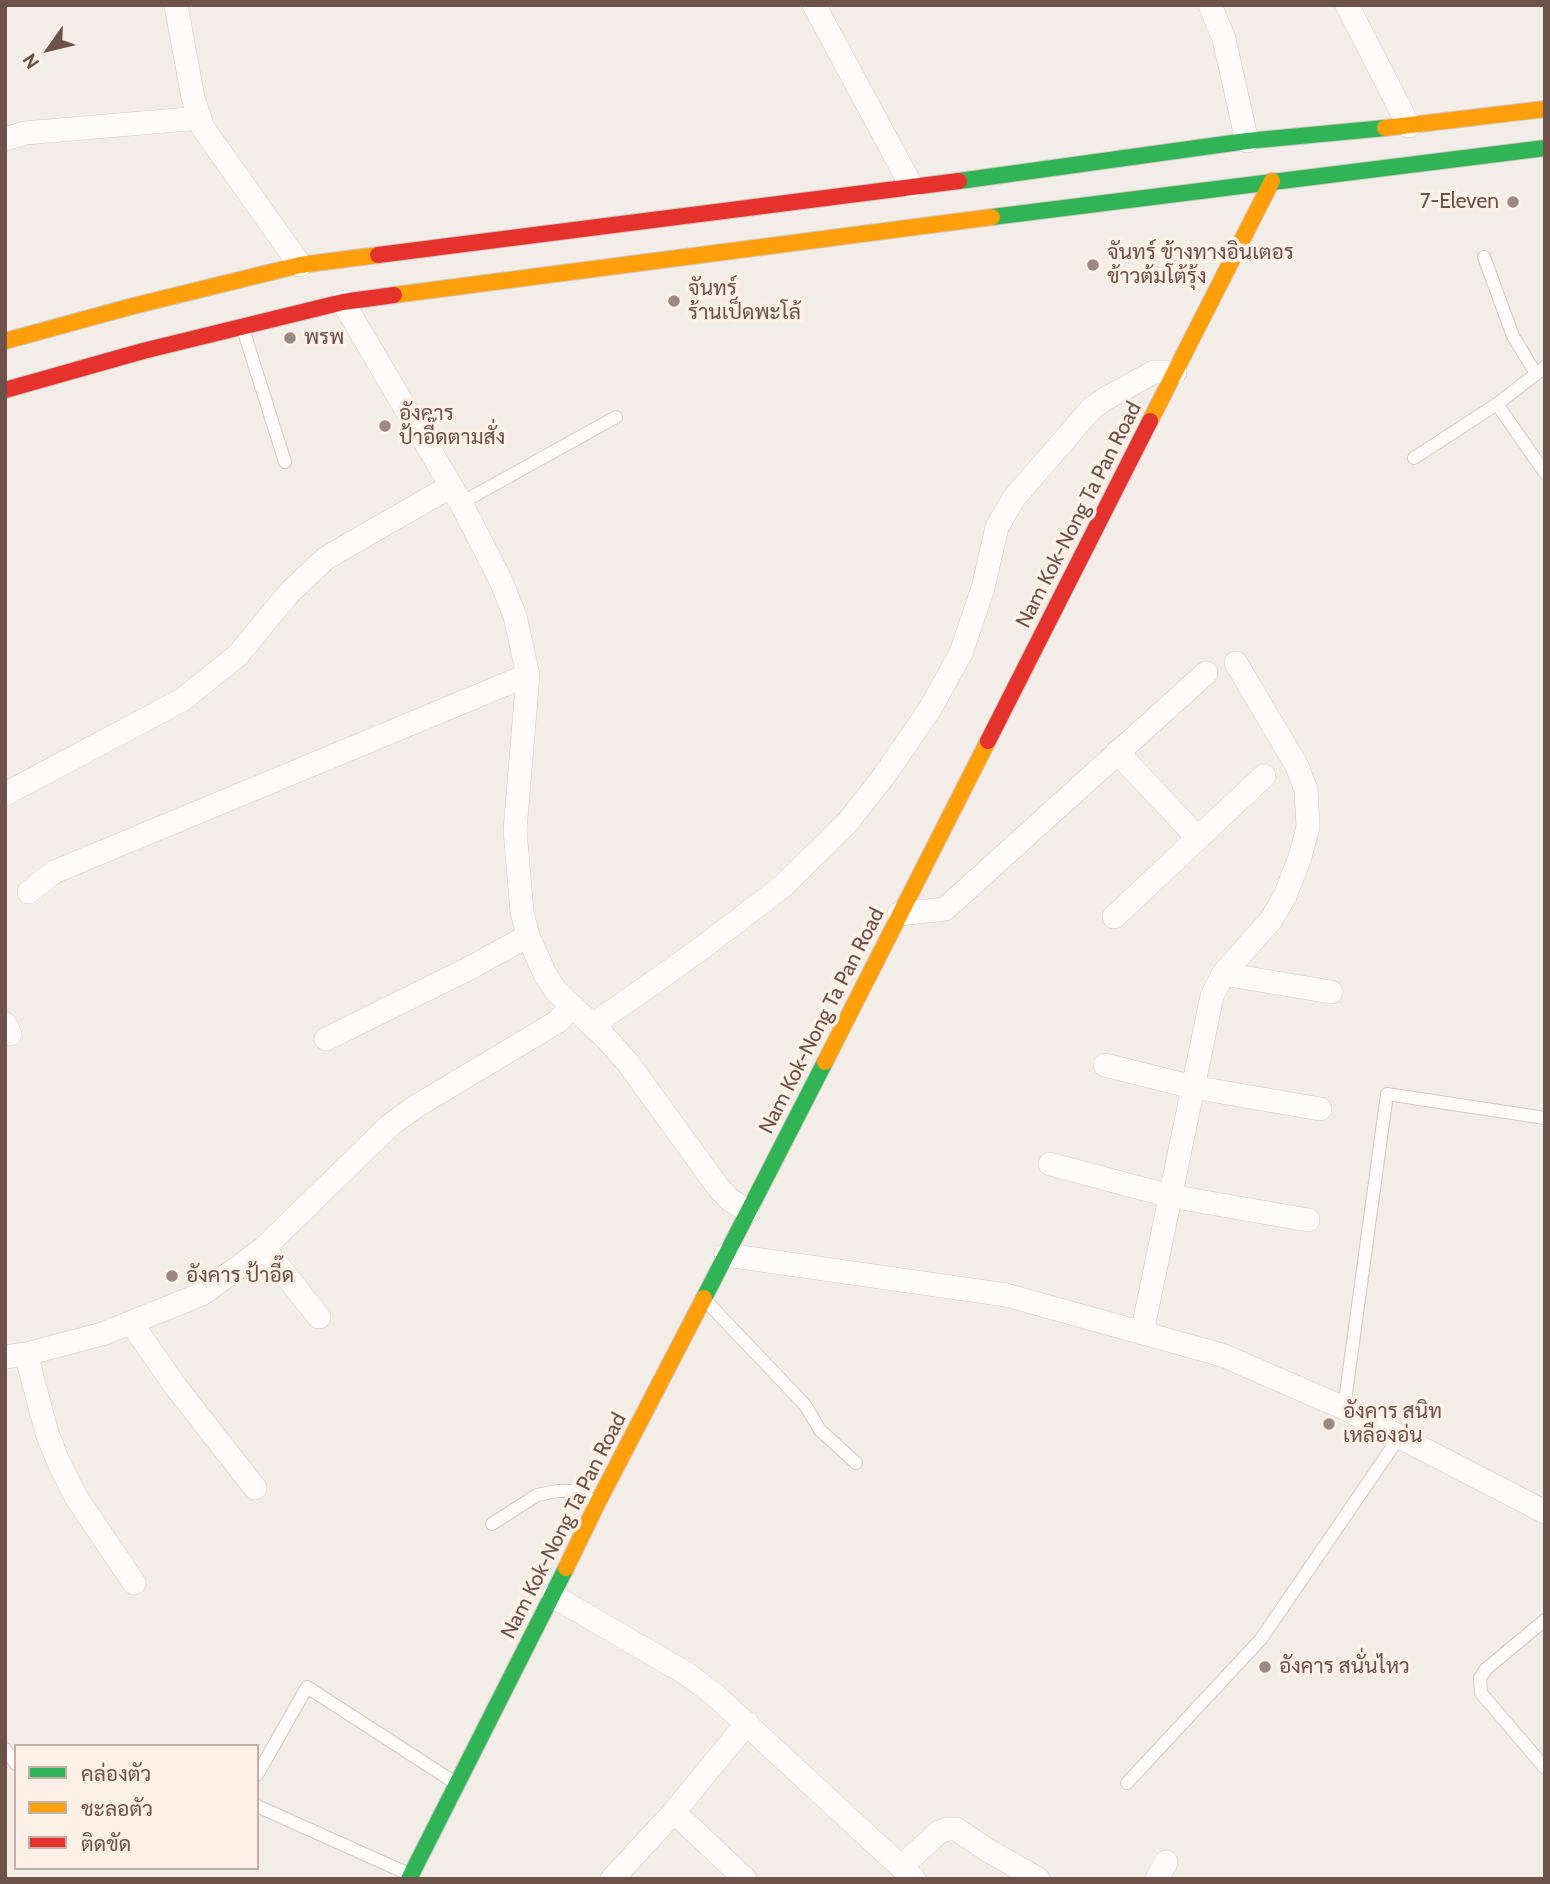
<!DOCTYPE html>
<meta charset="utf-8">
<style>
body{margin:0}
#map{position:relative;width:1550px;height:1884px;overflow:hidden;background:#f3ede7;font-family:Cabin,Sarabun,sans-serif}
canvas{display:block}
.frame{position:absolute;inset:0;border:7px solid #6d514b;pointer-events:none}
.legend{position:absolute;left:14px;top:1744px;width:245px;height:126px;box-sizing:border-box;background:#fdf0e6;border:2px solid #c3b0a8;margin:0;padding:9px 12px;list-style:none;font-size:21px;color:#6d514b}
.legend li{display:flex;align-items:center;gap:14px;height:35px}
.legend b{width:35px;border:2px solid #c3b0a8}
.north{position:absolute;left:14px;top:14px;width:70px;height:70px;-webkit-text-stroke:5px #fdf0e6;paint-order:stroke;rotate:236deg;font-size:19px;font-weight:700;line-height:28px;text-align:center;color:#6d514b}
.north::after{content:'';display:block;margin:auto;width:24px;height:32px;background:#6d514b;clip-path:polygon(50% 0,100% 100%,50% 72%,0 100%)}
</style>
<div id="map">
<canvas width="1550" height="1884"></canvas>
<div class="frame"></div>
<ul class="legend">
<li><b style="height:9px;background:#30b455"></b>คล่องตัว</li>
<li><b style="height:9px;background:#ff9f0a"></b>ชะลอตัว</li>
<li><b style="height:9px;background:#e5322d"></b>ติดขัด</li>
</ul>
<div class="north">N</div>
</div>
<script>
const g = document.querySelector('canvas').getContext('2d');
g.lineJoin = 'round';
const poly = rows => new Path2D(rows.map(r => 'M' + r).join(''));
function stroke(path, color, width, dash) { g.strokeStyle = color; g.lineWidth = width; g.lineCap = dash ? 'butt' : 'round'; g.setLineDash(dash || []); g.stroke(path); }
function write(font, color, halo, rows, align = 'center') {
  g.font = font + ' Cabin,Sarabun,sans-serif'; g.lineWidth = 7; g.setLineDash([]); g.textBaseline = 'middle'; g.strokeStyle = halo; g.fillStyle = color; for (const [text, x, y, turn = 0] of rows) {
    g.save(); g.translate(x, y); g.rotate((+turn || 0) * Math.PI / 180); g.textAlign = isNaN(turn) ? turn : align; if (halo) g.strokeText(text, 0, 0); g.fillText(text, 0, 0); g.restore();
  }
}
const lane = poly([
 [1484,257,1513,336,1536,374],
 [243,329,285,462],
 [1545,367,1497,404,1545,473],
 [1414,458,1497,404],
 [461,503,616,417],
 [707,1302,805,1405,820,1430,856,1463],
 [1344,1408,1387,1094,1545,1118],
 [492,1524,537,1495,557,1491,571,1491,597,1502],
 [1545,1620,1486,1669,1480,1678,1481,1693,1545,1768],
 [5,1749,16,1764],
 [257,1775,307,1687,457,1784],
 [1127,1783,1261,1639,1400,1436],
 [257,1806,411,1875]
]);
const street = poly([
 [176,5,193,98,203,128,300,265],
 [814,5,912,187],
 [1210,5,1224,39,1247,141],
 [1347,5,1409,126],
 [5,139,25,133,200,118],
 [343,302,461,503,500,579,515,616,528,675,515,830,522,912,528,936,545,974,556,991,606,1038,628,1063,718,1187,730,1200,748,1211],
 [1117,752,1198,838],
 [5,794,182,700,238,655,289,593,326,558,451,486],
 [29,892,54,872,528,675],
 [899,914,945,909,1206,673],
 [1114,917,1264,776],
 [1223,974,1331,992],
 [5,1024,10,1034],
 [593,1025,698,951,783,886,847,823,884,776,930,709,961,653,983,588,997,527,1014,498,1091,409,1105,399,1154,372,1175,372],
 [326,1039,468,969,528,936],
 [1105,1065,1193,1087,1320,1109],
 [1050,1164,1170,1196,1308,1220],
 [264,1248,319,1317],
 [726,1255,1006,1295,1222,1355,1344,1408,1545,1512],
 [132,1324,176,1387,255,1488],
 [1142,1333,1212,996,1223,974,1271,920,1285,896,1300,857,1308,827,1306,790,1297,766,1236,663],
 [26,1354,47,1433,58,1461,76,1497,134,1583],
 [5,1357,26,1354,102,1334,202,1294,264,1248,389,1126,415,1107,557,1022,572,1007],
 [553,1596,687,1674,715,1695,914,1879],
 [674,1812,745,1879],
 [901,1867,939,1832,947,1829,956,1829,989,1851,1038,1879],
 [612,1879,674,1812,747,1723],
 [1157,1879,1166,1862]
]);
const fast = poly([
 [959,181,1247,141,1385,128],
 [992,217,1545,148],
 [704,1298,825,1062],
 [409,1879,566,1568]
]);
const slow = poly([
 [1385,128,1545,109],
 [394,295,992,217],
 [5,341,133,306,300,265,378,255],
 [1150,421,1272,181],
 [825,1062,988,741],
 [566,1568,598,1502,704,1298]
]);
const jam = poly([
 [378,255,959,181],
 [5,390,143,351,343,302,394,295],
 [988,741,1150,421]
]);
const markers = [
 [1513,202,7,"#9c8882"],
 [1093,265,7,"#9c8882"],
 [674,301,7,"#9c8882"],
 [290,338,7,"#9c8882"],
 [385,426,7,"#9c8882"],
 [172,1276,7,"#9c8882"],
 [1329,1424,7,"#9c8882"],
 [1265,1667,7,"#9c8882"]
];
const poiNames = [
 ["7-Eleven",1499,202,"right"],
 ["จันทร์ ข้างทางอินเตอร",1107,253],
 ["ข้าวต้มโต้รุ้ง",1107,277],
 ["จันทร์",688,289],
 ["ร้านเป็ดพะโล้",688,313],
 ["พรพ",304,338],
 ["อังคาร",399,414],
 ["ป้าอี๊ดตามสั่ง",399,438],
 ["อังคาร ป้าอี๊ด",186,1276],
 ["อังคาร สนิท",1343,1412],
 ["เหลืองอ่น",1343,1436],
 ["อังคาร สนั่นไหว",1279,1667]
];
const streetNames = [
 ["Nam Kok-Nong Ta Pan Road",1079,515,-63],
 ["Nam Kok-Nong Ta Pan Road",822,1021,-63],
 ["Nam Kok-Nong Ta Pan Road",564,1526,-63]
];
stroke(lane, '#d2cac6', 14);
stroke(street, '#d2cac6', 24);
stroke(fast, '#d2c8c4', 18);
stroke(slow, '#d2c8c4', 18);
stroke(jam, '#d2c8c4', 18);
stroke(lane, '#fdfcfb', 12);
stroke(street, '#fdfcfb', 23);
stroke(fast, '#30b455', 16);
stroke(slow, '#ff9f0a', 16);
stroke(jam, '#e5322d', 16);
for (const [x, y, r, color] of markers) { const dot = new Path2D(); dot.arc(x, y, r, 0, 2 * Math.PI); g.fillStyle = color; g.fill(dot); stroke(dot, '#fdf0e6', 2.5); }
write('21px', '#6d514b', '#fdf0e6', poiNames, 'left');
write('21px', '#6d514b', '#fdf0e6', streetNames);
</script>
